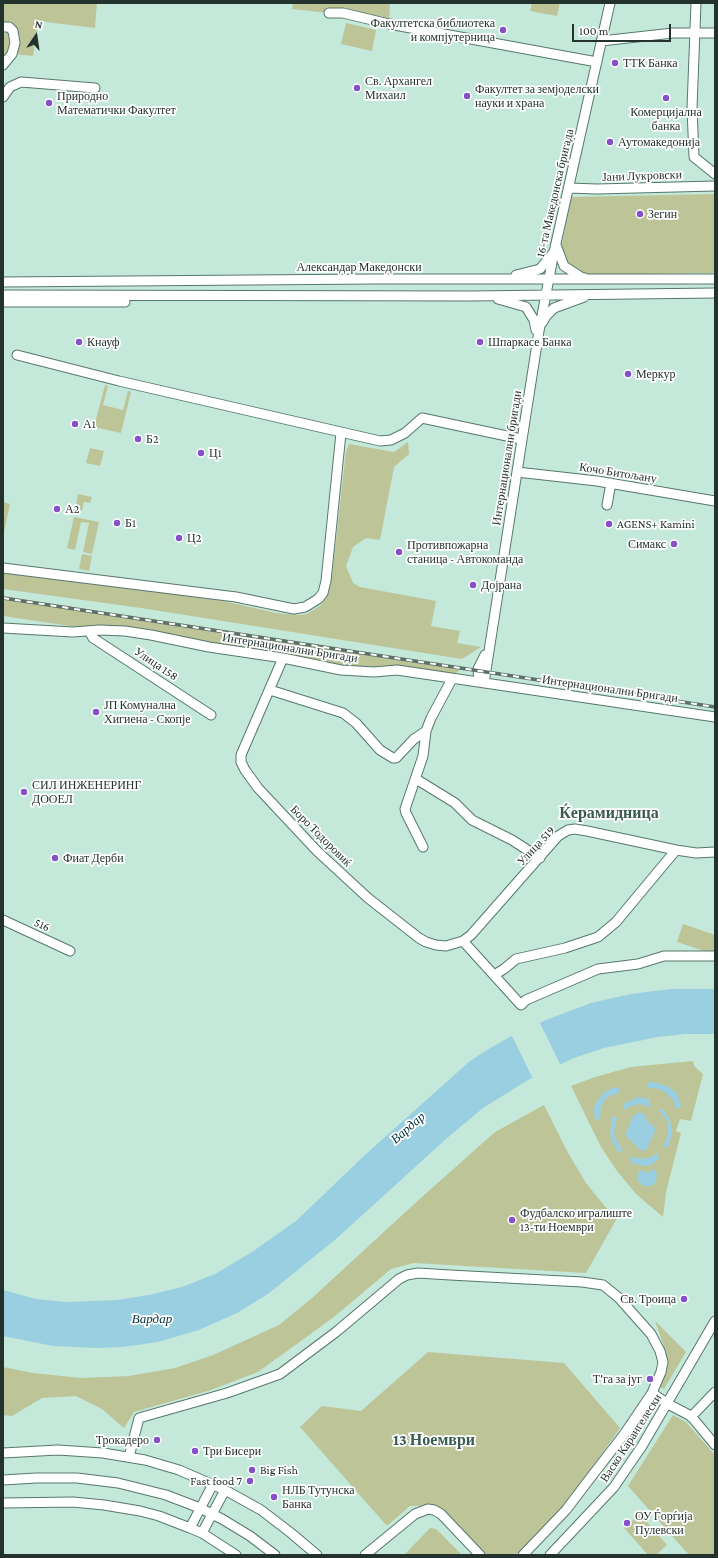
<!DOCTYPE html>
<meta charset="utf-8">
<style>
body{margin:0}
#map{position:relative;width:718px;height:1558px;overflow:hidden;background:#c4e9da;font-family:"Crimson Pro",serif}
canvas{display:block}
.frame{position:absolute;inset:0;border:4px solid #24322d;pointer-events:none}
.north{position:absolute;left:16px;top:16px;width:40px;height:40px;-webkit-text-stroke:3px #fff;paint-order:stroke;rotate:13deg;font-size:11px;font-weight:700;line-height:16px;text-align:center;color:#24322d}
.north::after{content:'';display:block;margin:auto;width:14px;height:18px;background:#24322d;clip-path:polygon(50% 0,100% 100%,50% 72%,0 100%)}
.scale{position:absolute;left:572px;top:24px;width:99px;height:18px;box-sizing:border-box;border:2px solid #24322d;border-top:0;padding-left:5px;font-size:12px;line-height:14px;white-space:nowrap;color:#24322d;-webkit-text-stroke:3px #fff;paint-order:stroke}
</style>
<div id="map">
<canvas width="718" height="1558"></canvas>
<div class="frame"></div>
<div class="north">N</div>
<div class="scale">100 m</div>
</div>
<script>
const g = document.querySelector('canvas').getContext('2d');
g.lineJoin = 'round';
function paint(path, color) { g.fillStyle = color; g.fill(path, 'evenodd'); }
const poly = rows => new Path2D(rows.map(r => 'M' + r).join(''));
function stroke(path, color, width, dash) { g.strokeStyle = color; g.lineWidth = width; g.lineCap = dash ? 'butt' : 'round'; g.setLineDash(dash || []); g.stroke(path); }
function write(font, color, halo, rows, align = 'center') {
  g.font = font + ' "Crimson Pro",serif'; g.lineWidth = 3.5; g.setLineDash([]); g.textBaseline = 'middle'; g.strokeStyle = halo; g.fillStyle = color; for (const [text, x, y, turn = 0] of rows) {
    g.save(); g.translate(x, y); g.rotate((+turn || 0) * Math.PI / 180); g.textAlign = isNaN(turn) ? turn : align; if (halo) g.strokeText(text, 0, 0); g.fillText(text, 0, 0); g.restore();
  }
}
const green = poly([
 [3,3,97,3,95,28,38,21,33,56,12,54,15,36,3,27],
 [293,3,390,3,389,24,329,13,292,9],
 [532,3,560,3,557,16,530,11],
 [346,23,376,30,372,51,341,44],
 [9,31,12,34,10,51,3,62,3,34],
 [715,194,715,273,584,275,567,264,561,248,571,197],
 [105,385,108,386,103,405,123,410,128,391,131,392,121,433,94,427],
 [408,442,409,454,394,467,380,540,366,538,353,547,346,566,353,583,360,587,436,601,431,626,460,631,457,643,481,647,462,659,141,608,3,589,3,572,219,600,276,613,299,615,307,614,321,605,326,597,332,576,346,451,349,444,394,452],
 [90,448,104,451,100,466,86,463],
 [78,494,92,497,90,503,84,502,82,511,75,510],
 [3,502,10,504,4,532,3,532],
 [74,517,99,522,92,554,83,552,89,523,81,522,75,550,67,548],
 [82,554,92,556,89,571,79,569],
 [3,596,283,639,462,668,452,677,351,668,3,616],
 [683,924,715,935,714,954,677,942],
 [693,1061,694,1066,703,1074,691,1121,680,1119,676,1131,681,1133,666,1192,663,1217,636,1194,617,1171,601,1147,571,1086,595,1077,631,1067],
 [544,1105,567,1151,586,1183,616,1220,586,1273,414,1263,391,1269,334,1317,258,1372,211,1390,134,1412,124,1428,102,1409,76,1396,42,1398,12,1416,3,1415,3,1367,33,1373,81,1378,129,1376,175,1368,213,1355,279,1325,312,1298,423,1196,495,1132],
 [655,1321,686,1352,664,1389,659,1386,666,1365,665,1349],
 [428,1352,564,1363,620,1428,568,1502,516,1555,487,1555,443,1510,427,1506,410,1506,387,1526,300,1427,322,1406,361,1411],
 [673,1415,686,1422,715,1455,715,1555,689,1555,628,1486],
 [640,1514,667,1545,656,1555,648,1555,624,1528],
 [430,1528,436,1529,462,1555,404,1555]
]);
const water = poly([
 [670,989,715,989,715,1034,685,1034,658,1037,604,1048,574,1058,528,1080,483,1108,446,1139,336,1239,268,1294,237,1313,199,1330,158,1342,123,1347,96,1348,53,1346,3,1336,3,1290,36,1299,67,1302,117,1300,149,1295,182,1287,215,1274,252,1252,296,1221,366,1154,470,1061,485,1051,520,1031,551,1018,591,1003,631,994],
 [653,1082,667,1086,677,1093,680,1102,681,1106,679,1108,675,1108,674,1101,665,1092,656,1088,648,1088,647,1085,648,1083],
 [614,1087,620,1089,619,1093,610,1096,605,1100,601,1106,600,1119,595,1120,594,1109,595,1104,604,1092],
 [638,1097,649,1099,651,1107,639,1104,628,1107,624,1110,623,1104],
 [663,1109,670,1120,672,1132,669,1146,663,1147,668,1134,667,1121,659,1110],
 [639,1112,644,1114,648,1122,654,1126,655,1130,654,1135,651,1139,651,1141,649,1142,648,1148,644,1151,637,1148,635,1144,633,1144,632,1141,627,1138,626,1133,633,1116],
 [612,1117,617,1117,614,1133,616,1139,623,1151,618,1152,612,1141,610,1132],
 [657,1153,659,1159,651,1165,643,1166,631,1163,630,1157,644,1159,651,1157],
 [653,1169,657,1173,656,1182,652,1186,644,1186,637,1180,638,1174,640,1170,647,1173]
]);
const pier = poly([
 [539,1021,561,1066,533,1079,511,1034]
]);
const minor = poly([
 [696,3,692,108,694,157,715,174],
 [329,13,343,13,389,24,597,62],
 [3,27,9,27,13,31,15,43,12,54,3,65],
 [601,41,673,33,715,33],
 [3,97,10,87,21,82,95,88],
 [569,188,597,189,715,186],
 [556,245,564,266,581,277,585,278],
 [516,275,540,269,553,253],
 [3,282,374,279,715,279],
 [3,295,471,296,715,293],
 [498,299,526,307,534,320,536,330],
 [3,302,125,302],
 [542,323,546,316,554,308,584,297],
 [17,355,119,381,380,441,391,440,405,433,422,418,521,439],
 [517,472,597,481,715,501],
 [607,505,611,483],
 [3,568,236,597,294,609,305,607,318,599,323,593,326,581,341,433],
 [3,628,73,632,99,630,125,631,151,635,209,647,283,658,341,670,374,672,397,670,715,717],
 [89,631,93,638,211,715],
 [283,658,241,755,241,762,245,770,258,788,317,851,368,898,419,938,426,942,436,945,446,946,463,941,471,935,558,836,568,830,575,829,587,831,676,850,696,853,715,852],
 [479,682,478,669,485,655],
 [484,683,539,331,554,252,610,3],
 [270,690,343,713,356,723,380,750,393,758,396,758,414,739,426,731],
 [416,779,455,803,472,820,512,840,540,858],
 [423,847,406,813,405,809,423,756,426,731,431,718,452,679],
 [3,920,70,951],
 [463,941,521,1005,526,1000,598,969,638,964,664,956,715,956],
 [494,975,504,969,516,959,565,948,598,937,616,922,676,850],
 [652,1393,668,1404,691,1416,715,1445],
 [691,1417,715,1392],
 [3,1453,58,1450,103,1453,145,1460,179,1470,225,1490,261,1510,291,1533,317,1555],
 [129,1457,139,1418,227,1393,280,1374,336,1332,399,1279,407,1275,418,1273,450,1275,582,1282,603,1285,619,1298,651,1334,660,1351,663,1362,661,1372,652,1393,625,1433,585,1485,566,1510,523,1555],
 [3,1480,36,1478,77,1478,118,1483,166,1495,200,1508,222,1519,250,1536,275,1555],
 [3,1503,73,1502,104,1505,140,1511,159,1516,190,1528,202,1533,236,1555],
 [190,1528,213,1484],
 [202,1533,225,1490],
 [365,1555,415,1514,428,1509,434,1510,441,1514,480,1555],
 [550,1555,614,1487,642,1446,715,1321]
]);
const rail = poly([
 [3,598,715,707]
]);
const markers = [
 [503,30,4,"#8650c8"],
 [615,63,4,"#8650c8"],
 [357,88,4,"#8650c8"],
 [467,96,4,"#8650c8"],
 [666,98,4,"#8650c8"],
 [49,103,4,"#8650c8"],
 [610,142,4,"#8650c8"],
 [640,214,4,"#8650c8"],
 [79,342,4,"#8650c8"],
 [480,342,4,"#8650c8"],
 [628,374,4,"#8650c8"],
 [75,424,4,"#8650c8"],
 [138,439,4,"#8650c8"],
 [201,453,4,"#8650c8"],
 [57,509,4,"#8650c8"],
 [117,523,4,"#8650c8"],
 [609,524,4,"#8650c8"],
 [179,538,4,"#8650c8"],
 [674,544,4,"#8650c8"],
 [399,552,4,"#8650c8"],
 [473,585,4,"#8650c8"],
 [96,712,4,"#8650c8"],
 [24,792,4,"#8650c8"],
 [55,858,4,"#8650c8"],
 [512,1220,4,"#8650c8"],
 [684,1299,4,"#8650c8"],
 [650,1379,4,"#8650c8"],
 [157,1440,4,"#8650c8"],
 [195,1451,4,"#8650c8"],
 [252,1470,4,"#8650c8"],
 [250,1481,4,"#8650c8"],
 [274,1497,4,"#8650c8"],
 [627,1523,4,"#8650c8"]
];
const poiNames = [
 ["Факултетска библиотека",495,23,"right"],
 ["и компјутерница",495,37,"right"],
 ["ТТК Банка",623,63],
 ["Св. Архангел",365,81],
 ["Михаил",365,95],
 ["Факултет за земјоделски",475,89],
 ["науки и храна",475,103],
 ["Природно",57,96],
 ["Математички Факултет",57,110],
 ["Комерцијална",666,112,"center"],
 ["банка",666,126,"center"],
 ["Аутомакедонија",618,142],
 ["Зегин",648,214],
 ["Кнауф",87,342],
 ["Шпаркасе Банка",488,342],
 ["Меркур",636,374],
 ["А1",83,424],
 ["Б2",146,439],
 ["Ц1",209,453],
 ["А2",65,509],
 ["Б1",125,523],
 ["AGENS+ Kamini",617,524],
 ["Ц2",187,538],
 ["Симакс",666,544,"right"],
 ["Противпожарна",407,545],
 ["станица - Автокоманда",407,559],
 ["Дојрана",481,585],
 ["ЈП Комунална",104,705],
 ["Хигиена - Скопје",104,719],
 ["СИЛ ИНЖЕНЕРИНГ",32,785],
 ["ДООЕЛ",32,799],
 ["Фиат Дерби",63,858],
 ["Фудбалско игралиште",520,1213],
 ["13-ти Ноември",520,1227],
 ["Св. Троица",676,1299,"right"],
 ["Т'га за југ",642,1379,"right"],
 ["Трокадеро",149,1440,"right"],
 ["Три Бисери",203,1451],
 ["Big Fish",260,1470],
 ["Fast food 7",242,1481,"right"],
 ["НЛБ Тутунска",282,1490],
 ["Банка",282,1504],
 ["ОУ Ѓорѓија",635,1516],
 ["Пулевски",635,1530]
];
const streetNames = [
 ["Јани Лукровски",642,176,-2],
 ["16-та Македонска бригада",555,193,-77],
 ["Александар Македонски",359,267],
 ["Интернационални бригади",507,458,-81],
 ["Кочо Битољану",618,473,9],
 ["Интернационални Бригади",290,648,9],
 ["Улица 158",156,664,34],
 ["Интернационални Бригади",610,689,8],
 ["Боро Тодоровиќ",321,836,45],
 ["Улица 519",536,846,-47],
 ["516",42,925,24],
 ["Васко Карангелески",631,1438,-57]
];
const waterNames = [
 ["Вардар",408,1128,-41],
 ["Вардар",152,1319]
];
const districtNames = [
 ["Ќерамидница",609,813],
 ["13 Ноември",434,1440]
];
paint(green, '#bdc498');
paint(water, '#9acee1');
paint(pier, '#c4e9da');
stroke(minor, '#56786b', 11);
stroke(minor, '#fff', 9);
stroke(rail, '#5b7068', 3.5);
stroke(rail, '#fff', 2, [6]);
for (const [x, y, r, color] of markers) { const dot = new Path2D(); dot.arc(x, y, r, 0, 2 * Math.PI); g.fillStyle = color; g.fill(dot); stroke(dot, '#fff', 1.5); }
write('12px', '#24322d', '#fff', poiNames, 'left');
write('12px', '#24322d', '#fff', streetNames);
write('italic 13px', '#00313e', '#fff', waterNames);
write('bold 16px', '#395a4e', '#fff', districtNames);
</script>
